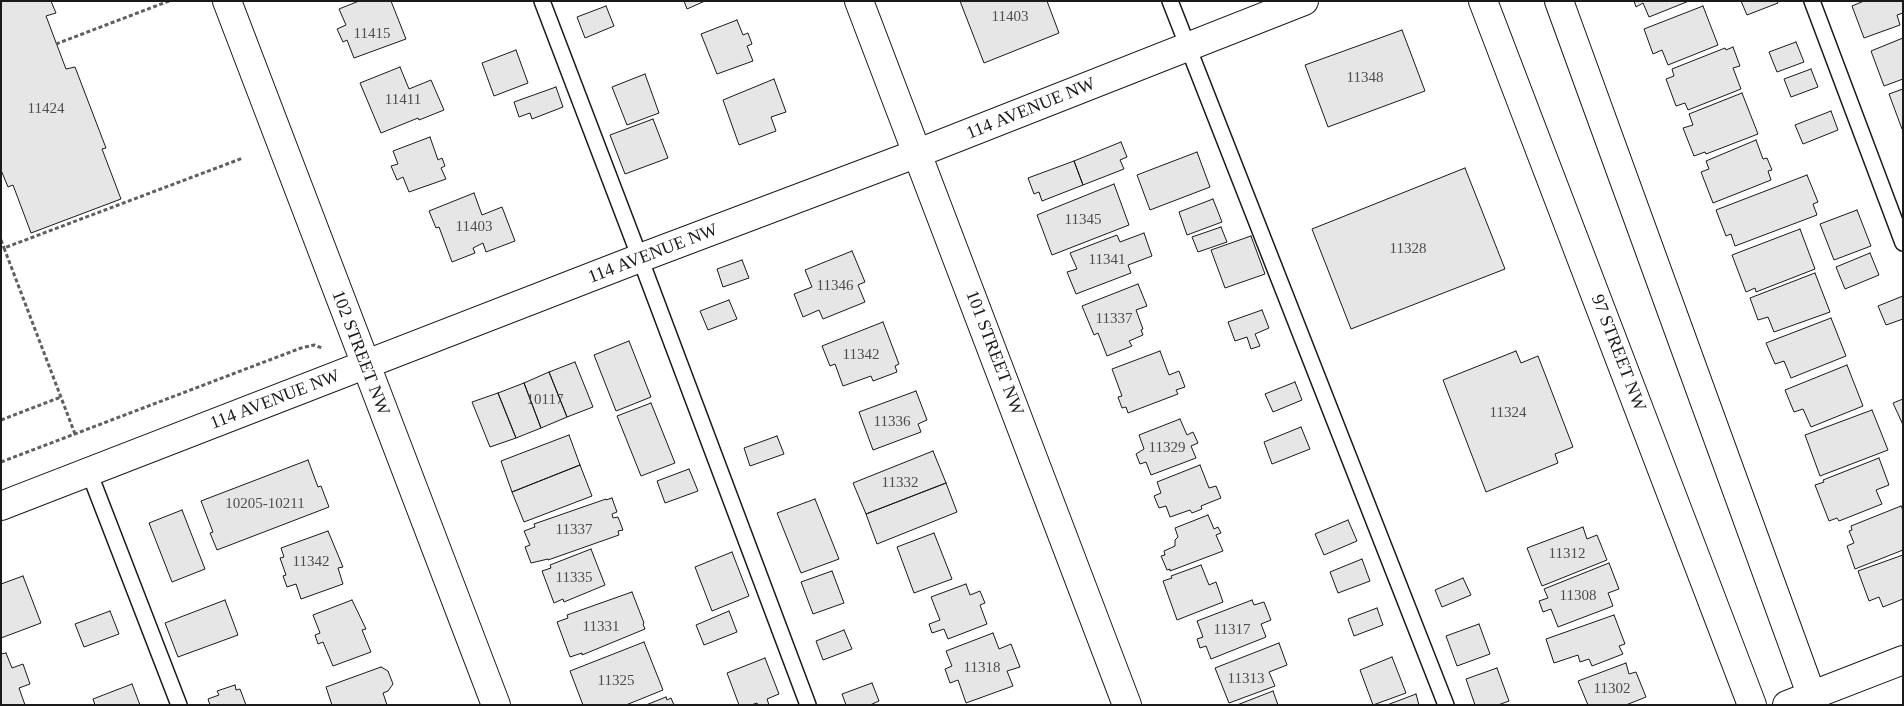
<!DOCTYPE html>
<style>
body{margin:0}
#map{position:relative;width:1904px;height:706px;overflow:hidden;background:#fff;font-family:"Times New Roman",serif}
canvas{display:block}
.frame{position:absolute;inset:0;border:2px solid #1a1a1a;pointer-events:none}
</style>
<div id="map">
<canvas width="1904" height="706"></canvas>
<div class="frame"></div>
</div>
<script>
const g = document.querySelector('canvas').getContext('2d');
g.lineJoin = 'round';
function paint(path, color) { g.fillStyle = color; g.fill(path, 'evenodd'); }
const poly = rows => new Path2D(rows.map(r => 'M' + r).join(''));
function stroke(path, color, width, dash) { g.strokeStyle = color; g.lineWidth = width; g.lineCap = dash ? 'butt' : 'round'; g.setLineDash(dash || []); g.stroke(path); }
function write(font, color, halo, rows, align = 'center') {
  g.font = font + ' "Times New Roman",serif'; g.lineWidth = 4; g.setLineDash([]); g.textBaseline = 'middle'; g.strokeStyle = halo; g.fillStyle = color; for (const [text, x, y, turn = 0] of rows) {
    g.save(); g.translate(x, y); g.rotate((+turn || 0) * Math.PI / 180); g.textAlign = isNaN(turn) ? turn : align; if (halo) g.strokeText(text, 0, 0); g.fillText(text, 0, 0); g.restore();
  }
}
const building = poly([
 [1,1,51,1,56,13,46,16,66,69,75,67,106,148,102,149,121,199,31,233,13,185,8,187,1,170,1,1],
 [359,1,391,1,406,39,354,58,347,40,343,42,337,29,346,25,339,9,359,1],
 [684,1,705,1,687,9,684,1],
 [960,1,1047,1,1059,33,984,63,960,1],
 [1634,1,1689,1,1649,17,1643,3,1636,7,1634,1],
 [1741,1,1777,1,1778,3,1747,15,1741,1],
 [1864,1,1903,1,1903,13,1897,15,1900,25,1864,38,1852,6,1864,1],
 [606,6,614,26,585,38,577,17,606,6],
 [1703,6,1718,45,1668,65,1662,50,1653,54,1644,29,1703,6],
 [737,20,743,35,748,33,752,44,747,46,753,61,717,74,701,34,737,20],
 [1402,30,1425,91,1328,127,1305,65,1402,30],
 [1903,38,1903,79,1884,86,1871,51,1903,38],
 [1796,42,1804,62,1777,72,1769,52,1796,42],
 [1733,47,1740,66,1733,68,1741,89,1688,110,1685,103,1676,106,1666,79,1674,76,1672,69,1725,48,1726,50,1733,47],
 [516,50,528,83,494,96,482,63,516,50],
 [400,67,409,89,431,80,444,110,419,120,418,118,381,133,360,83,400,67],
 [1811,69,1818,87,1791,97,1784,79,1811,69],
 [645,74,659,113,627,125,612,87,645,74],
 [774,79,786,112,771,117,776,131,739,145,723,100,774,79],
 [556,87,563,107,532,119,530,113,519,117,514,102,556,87],
 [1903,89,1903,129,1902,129,1889,94,1903,89],
 [1742,93,1758,134,1706,154,1705,152,1694,156,1683,128,1693,125,1689,114,1742,93],
 [1831,111,1838,130,1803,144,1795,125,1831,111],
 [653,119,668,158,625,174,610,135,653,119],
 [430,137,438,160,442,158,445,166,441,168,446,179,409,192,403,177,397,180,391,166,398,164,393,151,430,137],
 [1756,140,1763,159,1767,158,1772,170,1768,171,1771,180,1713,203,1701,172,1709,169,1706,161,1756,140],
 [1121,142,1127,157,1120,160,1124,169,1083,185,1074,161,1121,142],
 [1197,152,1210,187,1150,210,1137,175,1197,152],
 [1074,161,1083,185,1042,201,1039,192,1034,194,1028,178,1074,161],
 [1465,168,1505,269,1351,329,1312,229,1465,168],
 [1807,175,1818,202,1813,204,1817,215,1735,246,1731,234,1726,236,1716,210,1807,175],
 [1114,184,1129,225,1052,255,1037,215,1114,184],
 [474,193,482,215,502,207,515,241,486,252,483,243,473,248,475,253,452,262,439,227,436,228,429,211,474,193],
 [1213,199,1222,222,1187,235,1179,212,1213,199],
 [1857,210,1871,246,1834,260,1820,224,1857,210],
 [1221,227,1227,242,1198,252,1192,237,1221,227],
 [1800,229,1815,269,1756,292,1755,288,1746,292,1732,255,1800,229],
 [1144,233,1152,256,1128,265,1131,273,1076,294,1067,272,1077,269,1070,253,1117,235,1120,242,1144,233],
 [1251,236,1265,274,1225,288,1211,250,1251,236],
 [852,251,865,282,858,285,865,302,823,319,819,310,803,317,794,294,812,287,805,270,852,251],
 [1870,253,1879,275,1845,289,1836,267,1870,253],
 [742,260,749,278,723,287,717,269,742,260],
 [1815,273,1830,312,1774,332,1768,317,1758,320,1750,298,1815,273],
 [1138,284,1147,306,1136,310,1143,329,1141,330,1143,335,1129,341,1132,346,1107,356,1098,333,1094,335,1082,306,1138,284],
 [1903,296,1903,319,1886,325,1878,306,1903,296],
 [729,300,737,319,708,330,700,311,729,300],
 [1262,310,1269,328,1255,334,1260,346,1251,349,1247,337,1235,341,1228,322,1262,310],
 [1831,318,1846,356,1791,378,1784,361,1775,364,1766,343,1831,318],
 [883,322,899,364,895,366,897,372,873,381,871,376,843,386,835,364,830,366,822,346,883,322],
 [629,341,651,397,616,411,594,355,629,341],
 [1160,351,1169,375,1179,371,1185,387,1176,390,1178,394,1128,413,1126,407,1122,408,1118,397,1122,396,1112,369,1160,351],
 [1516,351,1521,363,1538,356,1573,447,1555,454,1558,463,1486,492,1443,380,1516,351],
 [575,362,593,407,567,417,549,372,575,362],
 [1847,365,1863,406,1811,427,1803,409,1794,412,1785,390,1847,365],
 [549,372,567,417,541,428,524,383,549,372],
 [1295,382,1302,400,1273,412,1265,394,1295,382],
 [524,383,541,428,516,438,498,393,524,383],
 [916,391,927,420,918,424,921,432,873,450,859,412,916,391],
 [498,393,516,438,490,447,472,402,498,393],
 [1903,399,1903,425,1893,403,1903,399],
 [651,403,675,463,641,476,617,416,651,403],
 [1872,410,1888,450,1820,476,1805,435,1872,410],
 [1180,419,1187,435,1193,432,1198,443,1191,446,1196,458,1151,475,1146,462,1140,464,1136,454,1144,449,1139,435,1180,419],
 [1301,427,1310,449,1272,464,1264,442,1301,427],
 [569,435,580,465,512,492,501,461,569,435],
 [777,436,784,454,750,466,744,448,777,436],
 [933,451,946,483,866,514,853,483,933,451],
 [1879,458,1889,485,1876,490,1882,504,1839,521,1837,518,1829,521,1815,485,1824,482,1823,480,1879,458],
 [308,460,318,487,321,486,329,507,217,550,210,533,213,532,201,501,308,460],
 [580,465,592,496,524,522,512,492,580,465],
 [1200,465,1209,488,1216,486,1221,498,1201,506,1202,509,1192,513,1190,510,1170,517,1166,506,1159,508,1154,496,1161,493,1157,482,1200,465],
 [689,469,698,491,665,503,657,481,689,469],
 [946,483,957,512,877,544,866,514,946,483],
 [612,498,617,512,612,514,613,518,618,517,623,530,618,531,619,535,548,560,548,559,531,563,525,547,530,545,524,531,535,527,534,524,606,499,606,500,612,498],
 [815,499,839,559,801,573,777,513,815,499],
 [1901,506,1903,510,1903,550,1855,569,1847,546,1854,543,1849,531,1852,530,1851,526,1901,506],
 [182,510,205,569,172,582,149,523,182,510],
 [1208,515,1214,529,1218,527,1221,533,1216,535,1223,551,1170,571,1170,569,1167,570,1161,556,1165,555,1164,551,1175,546,1175,540,1178,537,1175,528,1208,515],
 [1348,520,1357,541,1324,555,1315,534,1348,520],
 [1583,527,1587,539,1597,535,1607,560,1542,586,1527,548,1583,527],
 [328,531,343,567,338,568,343,584,301,599,296,584,287,587,283,576,286,575,280,558,284,557,281,548,328,531],
 [934,533,952,579,914,593,897,547,934,533],
 [591,549,605,585,564,602,563,599,554,603,542,571,551,568,550,565,591,549],
 [732,552,749,596,712,611,695,567,732,552],
 [1903,555,1903,599,1883,607,1879,597,1869,601,1858,571,1903,555],
 [1362,559,1370,581,1338,593,1330,572,1362,559],
 [1609,563,1619,589,1608,593,1613,606,1558,627,1551,609,1543,612,1539,601,1548,598,1544,589,1609,563],
 [1201,565,1209,585,1216,582,1223,602,1177,620,1163,581,1172,578,1171,576,1201,565],
 [832,571,844,603,813,614,801,582,832,571],
 [23,576,41,623,1,638,1,584,23,576],
 [1463,578,1471,595,1442,607,1435,590,1463,578],
 [966,584,970,595,980,591,985,603,980,605,987,624,948,639,944,629,932,633,929,624,940,620,931,597,966,584],
 [632,592,644,623,643,624,645,629,582,655,582,653,570,657,557,622,568,618,567,615,632,592],
 [225,600,238,635,178,657,165,623,225,600],
 [352,600,366,629,362,630,371,652,333,666,323,642,318,644,315,635,320,633,313,615,352,600],
 [1252,600,1254,605,1264,602,1271,620,1261,624,1266,637,1211,659,1206,646,1200,648,1197,639,1203,637,1197,621,1252,600],
 [1377,608,1383,625,1354,636,1348,619,1377,608],
 [110,611,119,634,84,647,75,624,110,611],
 [729,611,737,632,704,645,696,625,729,611],
 [1614,615,1625,644,1619,646,1623,654,1592,666,1589,659,1580,662,1578,655,1554,663,1546,639,1614,615],
 [1479,624,1490,654,1457,666,1446,636,1479,624],
 [844,630,852,649,823,660,816,641,844,630],
 [993,633,999,649,1011,644,1020,667,1007,671,1013,686,966,703,958,680,950,683,945,669,952,666,946,651,993,633],
 [644,642,663,690,626,705,583,705,570,671,644,642],
 [1279,643,1287,665,1269,672,1275,686,1229,703,1215,668,1279,643],
 [6,653,12,668,23,664,30,684,19,688,25,705,1,705,1,654,6,653],
 [1392,657,1406,693,1373,705,1360,670,1392,657],
 [765,658,779,694,767,699,769,705,758,705,757,703,751,705,739,705,727,673,765,658],
 [1626,663,1629,674,1636,672,1646,697,1626,705,1588,705,1578,681,1626,663],
 [381,667,388,671,393,684,388,691,383,693,387,705,332,705,326,687,381,667],
 [1497,668,1509,701,1498,705,1475,705,1466,679,1497,668],
 [872,683,879,701,870,705,846,705,842,694,872,683],
 [132,684,140,705,95,705,93,699,132,684],
 [235,685,236,690,240,689,246,705,210,705,208,699,219,695,217,691,235,685],
 [1273,691,1278,705,1237,705,1273,691],
 [1416,694,1419,705,1387,705,1416,694],
 [666,697,667,700,671,698,674,705,646,705,666,697]
]);
const path = poly([
 [56,44,169,1],
 [1,240,4,248],
 [1,420,61,397],
 [75,434,4,248,243,158],
 [1,462,301,348,314,345,322,348]
]);
const service = poly([
 [542,1,640,258,808,705],
 [1170,1,1446,705],
 [1812,1,1903,243],
 [89,472,179,705]
]);
const minor = poly([
 [227,1,496,705],
 [1,506,640,258,918,153,1304,1],
 [1787,705,1903,660]
]);
const tertiary = poly([
 [859,1,1127,705]
]);
const secondary = poly([
 [1483,1,1752,705],
 [1559,1,1815,705]
]);
const numberNames = [
 ["11403",1010,17],
 ["11415",372,34],
 ["11348",1365,78],
 ["11411",403,100],
 ["11424",46,109],
 ["11345",1083,220],
 ["11403",474,227],
 ["11328",1408,249],
 ["11341",1107,260],
 ["11346",835,286],
 ["11337",1114,319],
 ["11342",861,355],
 ["10117",545,400],
 ["11324",1508,413],
 ["11336",892,422],
 ["11329",1167,448],
 ["11332",900,483],
 ["10205-10211",265,504],
 ["11337",574,530],
 ["11312",1567,554],
 ["11342",311,562],
 ["11335",574,578],
 ["11308",1578,596],
 ["11331",601,627],
 ["11317",1232,630],
 ["11318",982,668],
 ["11313",1246,679],
 ["11325",616,681],
 ["11302",1612,689]
];
const streetNames = [
 ["114 AVENUE NW",1031,109,-22],
 ["114 AVENUE NW",653,254,-21],
 ["102 STREET NW",360,353,69],
 ["101 STREET NW",994,353,69],
 ["97 STREET NW",1618,353,69],
 ["114 AVENUE NW",275,400,-21]
];
paint(building, '#e6e6e6');
stroke(building, '#1a1a1a', 1);
stroke(service, '#1a1a1a', 18);
stroke(minor, '#1a1a1a', 30);
stroke(tertiary, '#1a1a1a', 30);
stroke(secondary, '#1a1a1a', 30);
stroke(path, '#5f5f5f', 3, [4, 2.5]);
stroke(service, '#fff', 15);
stroke(minor, '#fff', 28);
stroke(tertiary, '#fff', 28);
stroke(secondary, '#fff', 28);
write('15px', '#4d4d4d', null, numberNames);
write('18px', '#1a1a1a', '#fff', streetNames);
</script>
